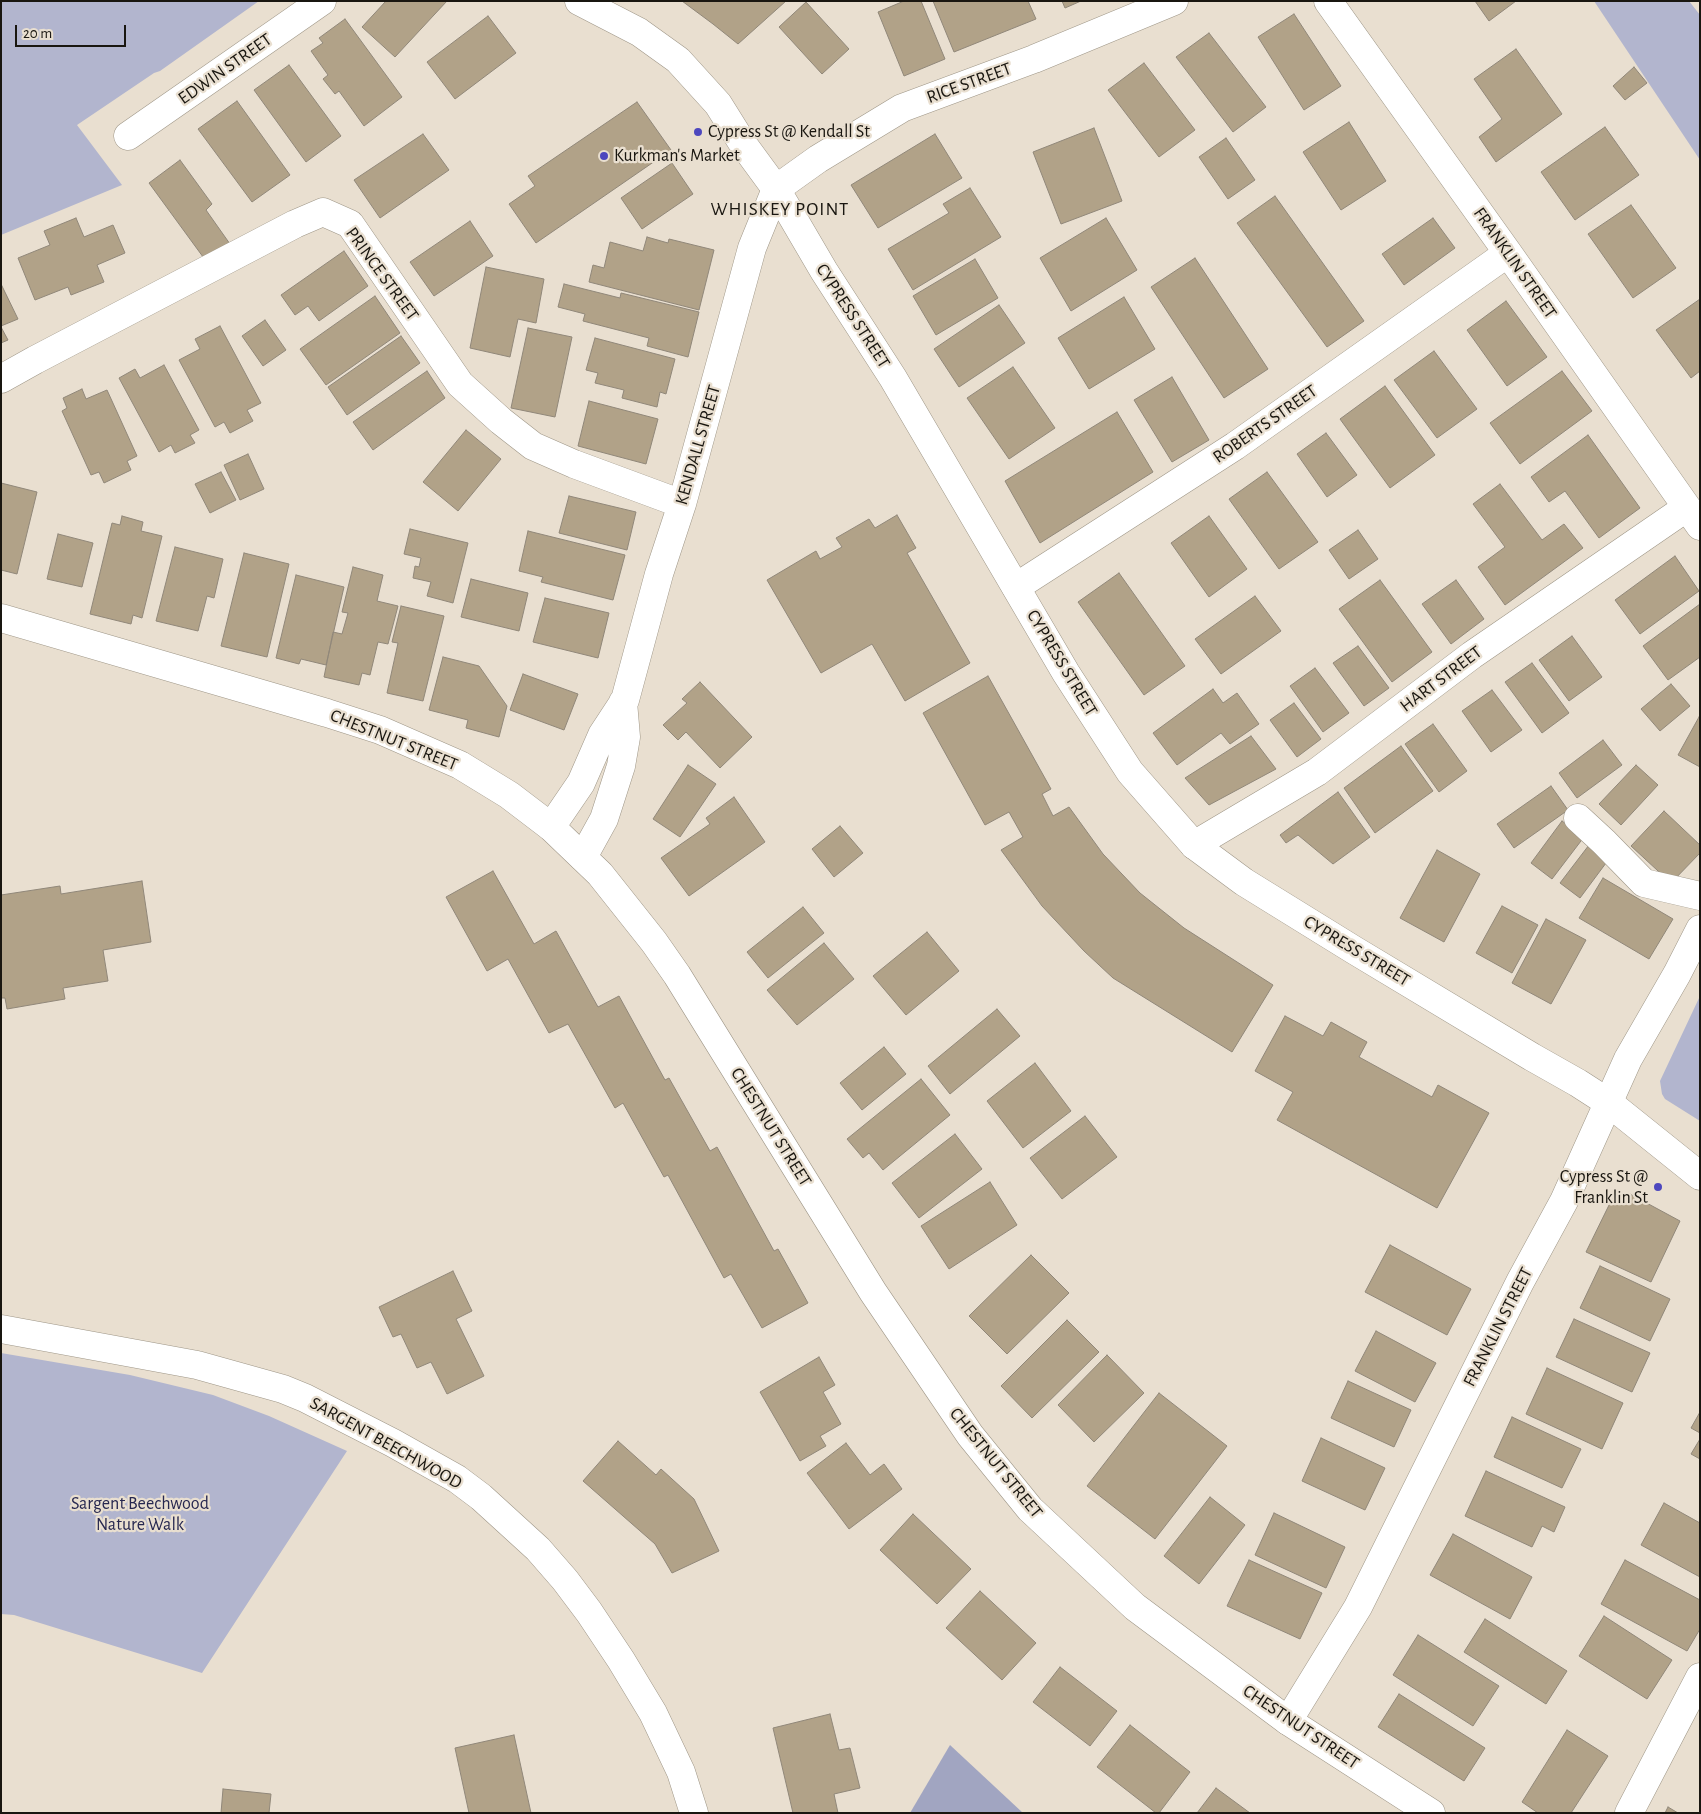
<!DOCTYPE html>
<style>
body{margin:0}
#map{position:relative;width:1701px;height:1814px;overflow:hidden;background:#e9dfd0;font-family:"Alegreya Sans",sans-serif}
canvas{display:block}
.frame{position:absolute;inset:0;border:2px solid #191610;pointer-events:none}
.scale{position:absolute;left:15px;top:25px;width:111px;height:22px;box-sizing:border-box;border:2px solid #191610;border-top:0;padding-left:6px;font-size:15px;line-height:18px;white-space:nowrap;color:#191610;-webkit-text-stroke:4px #e9dfd0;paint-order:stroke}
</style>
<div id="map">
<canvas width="1701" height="1814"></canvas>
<div class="frame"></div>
<div class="scale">20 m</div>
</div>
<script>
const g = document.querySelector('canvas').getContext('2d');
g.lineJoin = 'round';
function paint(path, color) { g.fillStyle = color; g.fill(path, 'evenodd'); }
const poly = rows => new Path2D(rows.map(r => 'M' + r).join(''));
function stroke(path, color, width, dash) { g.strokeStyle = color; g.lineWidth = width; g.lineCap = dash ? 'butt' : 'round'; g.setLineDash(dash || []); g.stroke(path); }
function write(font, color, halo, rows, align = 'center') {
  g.font = font + ' "Alegreya Sans",sans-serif'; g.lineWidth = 4.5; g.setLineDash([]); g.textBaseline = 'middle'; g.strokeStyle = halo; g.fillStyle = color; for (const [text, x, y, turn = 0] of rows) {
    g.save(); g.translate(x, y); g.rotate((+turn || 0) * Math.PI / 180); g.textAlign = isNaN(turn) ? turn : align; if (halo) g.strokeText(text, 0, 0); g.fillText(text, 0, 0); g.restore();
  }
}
const green = poly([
 [1,1,259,1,160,71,154,73,77,125,122,185,1,235],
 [1594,1,1689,1,1700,15,1700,160],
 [1700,996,1700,1121,1665,1099,1662,1094,1660,1081],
 [1,1353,130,1375,213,1395,269,1416,347,1451,202,1673,14,1615,1,1614]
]);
const forest = poly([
 [950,1745,1023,1813,910,1813]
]);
const building = poly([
 [386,1,447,1,395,57,362,27,386,1],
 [682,1,786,1,738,44,713,24,682,1],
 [904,1,921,1,945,59,904,76,878,12,904,1],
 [933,1,1028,1,1036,19,954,52,933,1],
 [1062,1,1081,1,1065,8,1062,1],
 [1475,1,1516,1,1489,21,1475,1],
 [806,2,849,49,822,74,779,27,806,2],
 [1294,14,1341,86,1304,110,1258,37,1294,14],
 [488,16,516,53,455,99,427,62,488,16],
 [345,19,402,97,364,126,339,91,335,94,323,79,328,75,311,51,323,43,319,38,345,19],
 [1209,33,1266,107,1233,132,1176,57,1209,33],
 [1516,49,1562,114,1496,162,1479,137,1502,119,1474,79,1516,49],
 [1144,63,1195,130,1159,157,1108,90,1144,63],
 [289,65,341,136,306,162,254,90,289,65],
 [1634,67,1647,83,1625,100,1613,86,1634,67],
 [237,101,290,175,252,202,198,129,237,101],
 [637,102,671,150,536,243,509,204,535,186,528,176,637,102],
 [1349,122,1386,181,1341,210,1303,152,1349,122],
 [1605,127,1639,175,1575,220,1541,172,1605,127],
 [1094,128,1122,201,1061,224,1033,152,1094,128],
 [423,134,449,170,380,218,354,180,423,134],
 [935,134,962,178,878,228,851,185,935,134],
 [1226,138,1255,180,1228,199,1199,157,1226,138],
 [180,160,212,204,206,210,230,244,206,261,149,183,180,160],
 [672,163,693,194,642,229,621,198,672,163],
 [970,188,1001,237,913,290,888,249,949,213,943,204,970,188],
 [1275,196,1364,321,1327,347,1237,223,1275,196],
 [1631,205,1676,268,1633,298,1588,234,1631,205],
 [76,218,84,237,113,225,125,253,97,265,104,282,71,295,68,287,35,300,18,258,50,245,44,231,76,218],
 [1106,218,1137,270,1071,311,1040,258,1106,218],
 [1433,218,1455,248,1404,285,1382,254,1433,218],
 [470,221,493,256,434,296,410,262,470,221],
 [647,237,668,243,669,239,714,250,699,310,589,282,593,265,604,268,610,242,643,251,647,237],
 [344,251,368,286,319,321,308,306,295,315,281,295,344,251],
 [1195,258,1268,369,1224,398,1151,287,1195,258],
 [975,259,998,298,936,335,913,296,975,259],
 [486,267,544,279,536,323,518,319,510,357,470,348,486,267],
 [1,284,18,319,1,326,1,284],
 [564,284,620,298,621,293,699,312,688,357,647,346,649,338,583,321,585,314,558,307,564,284],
 [375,296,400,333,326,385,300,349,375,296],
 [1124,297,1155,349,1089,389,1058,338,1124,297],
 [1700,299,1700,371,1691,378,1656,330,1700,299],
 [1506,301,1547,357,1507,386,1467,330,1506,301],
 [999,305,1025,343,959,387,934,349,999,305],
 [265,320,286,350,263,366,242,336,265,320],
 [220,326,261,403,247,410,253,421,230,433,224,422,215,427,179,360,200,349,195,339,220,326],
 [1,327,8,340,1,343,1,327],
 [528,328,572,337,555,417,511,408,528,328],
 [401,336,420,363,347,415,328,387,401,336],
 [595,338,675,359,666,394,660,392,657,407,622,398,624,390,595,383,598,373,586,370,595,338],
 [1434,351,1477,409,1437,438,1394,380,1434,351],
 [164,365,199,430,190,435,195,443,175,453,171,445,159,452,119,378,135,369,140,378,164,365],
 [1013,367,1055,428,1009,459,967,398,1013,367],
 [427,371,445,398,373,450,353,422,427,371],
 [1562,371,1592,411,1520,464,1490,423,1562,371],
 [1172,377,1209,440,1172,462,1134,400,1172,377],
 [1385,386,1435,455,1390,488,1340,419,1385,386],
 [82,389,86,399,107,390,137,456,127,461,131,470,104,483,99,472,91,475,62,411,67,408,63,398,82,389],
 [589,401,658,419,646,464,578,446,589,401],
 [1117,412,1153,472,1040,543,1005,481,1117,412],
 [466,430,501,459,458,511,423,482,466,430],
 [1326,433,1357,475,1327,497,1297,454,1326,433],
 [1588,435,1640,508,1599,538,1565,491,1549,502,1531,477,1588,435],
 [248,454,264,489,240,500,224,465,248,454],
 [221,472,236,500,210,513,195,484,221,472],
 [1267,472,1318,542,1279,569,1229,499,1267,472],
 [1,483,37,492,17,574,1,570,1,483],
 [1500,484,1542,540,1564,524,1583,548,1505,605,1478,567,1505,547,1473,504,1500,484],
 [569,496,636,512,627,550,559,533,569,496],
 [897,515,916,548,907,553,970,663,905,701,872,644,821,673,767,580,816,551,820,559,842,547,836,538,869,519,875,528,897,515],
 [122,516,143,522,141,531,162,536,142,618,133,615,131,624,90,614,112,523,120,525,122,516],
 [1209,516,1247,569,1209,597,1171,543,1209,516],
 [410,529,468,543,453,603,427,596,431,582,413,578,415,566,419,567,421,558,404,554,410,529],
 [1358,530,1378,559,1349,579,1329,550,1358,530],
 [528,531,625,555,613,600,541,582,543,577,519,571,528,531],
 [58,534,93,543,82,587,47,579,58,534],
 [175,547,223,559,214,598,207,596,198,631,156,621,175,547],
 [244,553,289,564,267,657,221,646,244,553],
 [1675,556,1699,591,1640,634,1615,600,1675,556],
 [353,567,383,575,377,601,398,606,388,644,378,642,370,675,362,673,359,685,324,677,333,632,342,634,348,613,342,612,353,567],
 [1119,573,1185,666,1144,695,1078,602,1119,573],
 [296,575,344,587,326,665,301,659,299,664,276,658,296,575],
 [471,579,528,593,519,631,461,617,471,579],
 [1380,580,1432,652,1392,682,1339,609,1380,580],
 [1456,580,1484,619,1451,644,1422,604,1456,580],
 [1255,596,1281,631,1221,674,1195,639,1255,596],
 [545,598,609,613,598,658,533,642,545,598],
 [1700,604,1700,657,1668,680,1643,646,1700,604],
 [401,606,444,616,423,701,387,693,398,643,392,642,401,606],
 [1572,636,1602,677,1569,701,1539,660,1572,636],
 [1358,646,1389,688,1364,706,1333,663,1358,646],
 [443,657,479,666,507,706,499,737,466,728,468,720,429,710,443,657],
 [1532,663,1569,713,1542,733,1505,682,1532,663],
 [1315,668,1349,713,1323,732,1290,686,1315,668],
 [523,674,578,694,564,730,510,710,523,674],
 [988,676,1051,789,1042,794,1053,816,1069,807,1103,854,1140,893,1184,928,1273,985,1232,1052,1113,978,1084,951,1042,906,1001,850,1023,837,1009,812,985,825,923,713,988,676],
 [700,682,752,737,720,768,686,732,678,740,663,725,687,703,682,699,700,682],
 [1671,684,1690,706,1660,731,1641,709,1671,684],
 [1213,689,1223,703,1237,693,1259,724,1230,744,1221,733,1177,765,1153,733,1213,689],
 [1492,690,1522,730,1491,752,1462,711,1492,690],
 [1294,703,1321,739,1297,757,1270,720,1294,703],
 [1699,717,1700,718,1700,767,1678,755,1699,717],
 [1433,724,1467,771,1439,792,1405,744,1433,724],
 [1251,736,1276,769,1209,805,1185,778,1251,736],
 [1603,740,1622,765,1577,798,1559,773,1603,740],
 [1401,746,1433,791,1375,833,1344,788,1401,746],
 [688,765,716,784,680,837,653,819,688,765],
 [1636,765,1658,785,1621,825,1599,804,1636,765],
 [1551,786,1568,810,1514,848,1497,824,1551,786],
 [1338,792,1370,837,1333,864,1298,835,1286,843,1280,835,1338,792],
 [734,797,765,842,689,896,661,858,710,824,706,818,734,797],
 [1664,811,1700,845,1700,853,1671,883,1631,846,1664,811],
 [1562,821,1584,837,1552,879,1531,863,1562,821],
 [840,826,863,853,834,877,812,849,840,826],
 [1589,845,1609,859,1580,898,1560,883,1589,845],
 [1437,850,1480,874,1444,942,1400,918,1437,850],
 [493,871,534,944,556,931,598,1007,619,996,665,1080,669,1078,710,1151,717,1147,774,1251,778,1249,808,1303,762,1328,731,1274,724,1278,668,1175,664,1177,623,1103,615,1108,568,1024,549,1033,508,959,487,971,446,897,493,871],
 [1603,878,1673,919,1649,959,1579,918,1603,878],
 [142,881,151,942,103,950,108,981,63,988,65,999,7,1009,5,998,1,998,1,895,60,886,61,894,142,881],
 [1502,906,1538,925,1512,973,1476,953,1502,906],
 [803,907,824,933,768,978,747,952,803,907],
 [1546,919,1586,940,1551,1004,1512,983,1546,919],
 [927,932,959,971,906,1015,873,976,927,932],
 [824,943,854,979,797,1025,767,990,824,943],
 [997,1009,1020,1036,950,1094,928,1066,997,1009],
 [1285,1016,1323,1036,1331,1022,1367,1042,1359,1057,1432,1097,1438,1085,1489,1113,1437,1208,1277,1120,1293,1092,1255,1071,1285,1016],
 [884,1047,906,1074,862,1110,840,1083,884,1047],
 [1035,1063,1071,1111,1023,1148,987,1101,1035,1063],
 [921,1079,950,1115,883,1170,869,1153,863,1158,847,1139,921,1079],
 [1085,1116,1117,1157,1062,1199,1030,1158,1085,1116],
 [955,1134,982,1169,919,1218,892,1183,955,1134],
 [990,1182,1017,1225,949,1269,921,1226,990,1182],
 [1630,1194,1680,1221,1651,1282,1586,1252,1612,1199,1630,1194],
 [1390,1245,1471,1289,1447,1335,1365,1292,1390,1245],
 [1031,1255,1069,1293,1007,1354,969,1316,1031,1255],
 [1600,1266,1670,1299,1650,1341,1580,1308,1600,1266],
 [453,1271,472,1311,456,1319,484,1376,447,1394,431,1362,417,1368,401,1334,393,1337,379,1307,453,1271],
 [1574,1319,1650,1353,1632,1392,1556,1357,1574,1319],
 [1067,1320,1099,1352,1032,1418,1001,1386,1067,1320],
 [1376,1331,1436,1363,1415,1402,1355,1371,1376,1331],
 [1107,1355,1144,1393,1094,1442,1058,1405,1107,1355],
 [819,1357,835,1385,823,1392,841,1424,820,1436,826,1446,800,1461,760,1392,819,1357],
 [1547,1368,1623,1403,1602,1449,1526,1414,1547,1368],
 [1348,1381,1411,1410,1394,1447,1331,1418,1348,1381],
 [1159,1393,1227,1446,1155,1539,1087,1486,1159,1393],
 [1700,1412,1700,1433,1691,1428,1700,1412],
 [1512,1417,1581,1449,1562,1488,1494,1457,1512,1417],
 [1321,1438,1385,1468,1365,1510,1302,1481,1321,1438],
 [1700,1439,1700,1459,1691,1454,1700,1439],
 [618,1441,656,1475,661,1469,694,1499,719,1551,672,1573,655,1544,583,1481,618,1441],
 [846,1443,870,1475,884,1464,902,1489,849,1529,807,1473,846,1443],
 [1486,1471,1565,1507,1554,1532,1542,1526,1532,1547,1465,1516,1486,1471],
 [1210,1497,1245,1525,1199,1584,1164,1556,1210,1497],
 [1664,1503,1700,1523,1700,1577,1641,1545,1664,1503],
 [1274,1513,1345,1547,1326,1588,1255,1555,1274,1513],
 [913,1514,971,1569,937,1604,880,1550,913,1514],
 [1453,1534,1532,1577,1510,1619,1430,1575,1453,1534],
 [1249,1560,1322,1593,1300,1639,1227,1606,1249,1560],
 [1625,1560,1700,1600,1700,1629,1687,1651,1601,1604,1625,1560],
 [980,1591,1036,1643,1002,1680,946,1628,980,1591],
 [1604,1616,1672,1660,1647,1699,1579,1656,1604,1616],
 [1485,1619,1567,1671,1546,1704,1464,1652,1485,1619],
 [1418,1635,1499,1686,1473,1726,1393,1675,1418,1635],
 [1060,1667,1117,1711,1090,1746,1033,1702,1060,1667],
 [1399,1694,1485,1748,1464,1781,1378,1727,1399,1694],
 [830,1714,839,1750,850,1748,860,1788,834,1794,838,1813,793,1813,773,1728,830,1714],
 [1130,1725,1190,1772,1159,1813,1156,1813,1097,1767,1130,1725],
 [1567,1730,1608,1756,1571,1813,1538,1813,1522,1802,1567,1730],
 [514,1735,531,1813,469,1813,455,1748,514,1735],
 [1216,1788,1250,1813,1197,1813,1216,1788],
 [223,1789,271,1794,269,1813,221,1813,223,1789],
 [1668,1807,1678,1813,1665,1813,1668,1807]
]);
const street = poly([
 [1328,1,1508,253,1700,526],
 [128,136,322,1],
 [1,379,35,360,295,224,323,212,350,224,460,384,501,421,533,446,574,464,682,504],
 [1016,587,1235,446,1508,253],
 [1578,818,1604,842,1644,883,1700,896],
 [551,827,581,783,602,735,625,700,659,574,682,504,752,248,776,189,818,159,902,108,1034,59,1174,1],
 [1194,845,1317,772,1472,655,1686,508],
 [583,857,604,819,621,766,626,737,623,702],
 [1,1329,197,1365,283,1389,305,1398,393,1443,457,1479,481,1497,538,1549,565,1580,589,1612,621,1660,653,1713,681,1772,694,1813],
 [1288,1721,1358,1607,1520,1282,1564,1201,1628,1059,1677,974,1700,929],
 [1629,1813,1700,1677]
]);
const secondary = poly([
 [579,1,639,32,678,60,718,104,743,144,776,189,824,271,893,378,1066,673,1130,772,1194,845,1244,882,1354,950,1532,1057,1578,1083,1609,1103,1700,1176],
 [1,618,327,713,380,730,460,765,509,795,551,827,600,874,654,942,677,975,873,1292,970,1435,1030,1509,1135,1607,1288,1721,1431,1813]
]);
const markers = [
 [698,132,5,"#4d47be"],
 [604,156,5,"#4d47be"],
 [1658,1187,5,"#4d47be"]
];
const streetNames = [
 ["EDWIN STREET",225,69,-35],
 ["RICE STREET",969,83,-20],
 ["FRANKLIN STREET",1515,263,55],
 ["PRINCE STREET",382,274,54],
 ["CYPRESS STREET",853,316,57],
 ["ROBERTS STREET",1265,424,-35],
 ["KENDALL STREET",698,445,-74],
 ["CYPRESS STREET",1062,663,59],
 ["HART STREET",1441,679,-37],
 ["CHESTNUT STREET",394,740,22],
 ["CYPRESS STREET",1357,951,31],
 ["CHESTNUT STREET",771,1127,58],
 ["FRANKLIN STREET",1498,1327,-63],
 ["SARGENT BEECHWOOD",386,1443,29],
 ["CHESTNUT STREET",996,1463,51],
 ["CHESTNUT STREET",1301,1727,34]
];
const poiNames = [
 ["Cypress St @ Kendall St",708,132],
 ["Kurkman's Market",614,156],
 ["Cypress St @",1648,1177,"right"],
 ["Franklin St",1648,1198,"right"]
];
const parkNames = [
 ["Sargent Beechwood",140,1504],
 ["Nature Walk",140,1525]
];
const neighbourhoodNames = [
 ["WHISKEY POINT",780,209]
];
paint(green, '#b2b5ce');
paint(forest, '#a1a5c1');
paint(building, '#b1a288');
stroke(building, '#908779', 1);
stroke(street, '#9e9687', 29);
stroke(secondary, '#9e9687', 29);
stroke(street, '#fff', 28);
stroke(secondary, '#fff', 28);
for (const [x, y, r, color] of markers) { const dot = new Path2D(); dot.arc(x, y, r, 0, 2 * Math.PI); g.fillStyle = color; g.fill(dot); stroke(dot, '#e9dfd0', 2); }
write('18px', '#191610', '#e9dfd0', streetNames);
write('18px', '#191610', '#e9dfd0', poiNames, 'left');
write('18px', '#272850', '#e9dfd0', parkNames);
g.letterSpacing = '1px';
write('19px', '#191610', '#e9dfd0', neighbourhoodNames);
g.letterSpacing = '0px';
</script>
